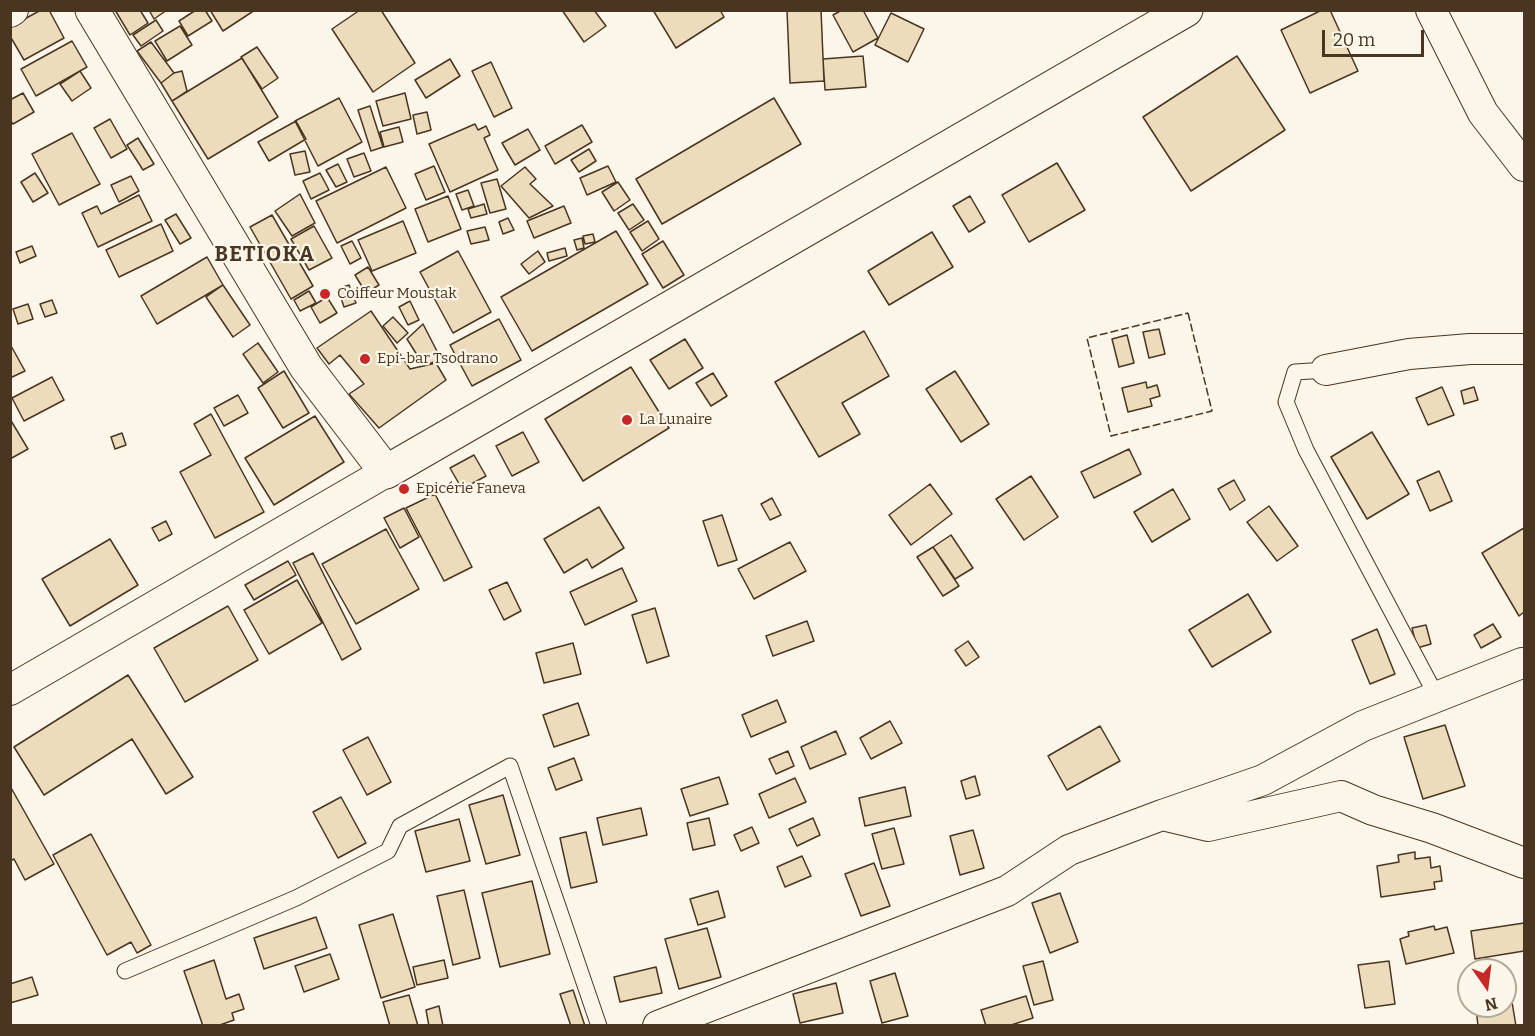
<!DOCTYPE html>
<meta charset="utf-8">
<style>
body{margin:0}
#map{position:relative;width:1535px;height:1036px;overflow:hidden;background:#fbf6e9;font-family:Bitter,serif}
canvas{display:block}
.frame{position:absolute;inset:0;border:12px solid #4a3520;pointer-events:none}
.north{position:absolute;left:1457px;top:958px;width:60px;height:60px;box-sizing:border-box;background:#fbf6e9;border:2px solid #b4a999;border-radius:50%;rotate:166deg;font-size:16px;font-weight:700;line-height:24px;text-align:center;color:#4a3520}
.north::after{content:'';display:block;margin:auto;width:21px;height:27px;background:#c62828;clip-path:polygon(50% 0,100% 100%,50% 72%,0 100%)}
.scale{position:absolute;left:1322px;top:30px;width:102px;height:27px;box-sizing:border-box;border:3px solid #4a3520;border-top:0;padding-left:8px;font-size:18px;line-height:21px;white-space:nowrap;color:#4a3520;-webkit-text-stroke:4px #fbf6e9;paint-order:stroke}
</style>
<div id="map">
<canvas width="1535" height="1036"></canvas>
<div class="frame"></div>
<div class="north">N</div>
<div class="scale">20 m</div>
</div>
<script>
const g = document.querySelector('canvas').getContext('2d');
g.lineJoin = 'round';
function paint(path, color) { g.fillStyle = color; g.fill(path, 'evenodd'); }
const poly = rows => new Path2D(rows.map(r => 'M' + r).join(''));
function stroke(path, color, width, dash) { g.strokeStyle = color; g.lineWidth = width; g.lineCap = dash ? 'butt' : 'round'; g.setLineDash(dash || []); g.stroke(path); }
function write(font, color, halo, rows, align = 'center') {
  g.font = font + ' Bitter,serif'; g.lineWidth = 4.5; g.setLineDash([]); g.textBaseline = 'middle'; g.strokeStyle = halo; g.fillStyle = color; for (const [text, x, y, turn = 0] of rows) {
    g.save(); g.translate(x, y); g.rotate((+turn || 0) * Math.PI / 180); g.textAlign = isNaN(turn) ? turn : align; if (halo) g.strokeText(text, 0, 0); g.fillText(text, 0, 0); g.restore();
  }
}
const building = poly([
 [41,10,49,10,64,38,24,60,10,36,10,27,41,10],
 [115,10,140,10,148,23,130,35,115,10],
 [149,10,167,10,154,19,149,10],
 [196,10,205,10,212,21,188,36,179,21,196,10],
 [210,10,255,10,223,31,210,10],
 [360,10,381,10,415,63,373,92,332,29,360,10],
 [562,10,594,10,606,26,584,42,562,10],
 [653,10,720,10,724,17,676,48,653,10],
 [787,10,821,10,824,81,790,83,787,10],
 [842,10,863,10,878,38,853,52,833,15,842,10],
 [1322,10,1330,10,1358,71,1310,93,1281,30,1322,10],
 [891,13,924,29,908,62,875,45,891,13],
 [156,20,163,31,141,46,133,35,156,20],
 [180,26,192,45,167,61,155,41,180,26],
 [72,41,87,67,36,96,21,69,72,41],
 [151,42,174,73,161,83,137,51,151,42],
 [257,47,278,78,262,89,241,57,257,47],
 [863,56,866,87,825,90,823,59,863,56],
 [1237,56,1285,130,1191,191,1143,117,1237,56],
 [242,58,278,117,208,159,172,101,242,58],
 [450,59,460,76,426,98,415,80,450,59],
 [491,62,512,108,494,117,472,71,491,62],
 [80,71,91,88,72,101,60,84,80,71],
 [182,71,187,91,172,101,161,83,174,73,182,71],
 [23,93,34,112,13,124,10,120,10,100,23,93],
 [405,93,411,119,383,126,376,101,405,93],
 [339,98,362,142,318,166,295,121,339,98],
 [774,98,801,144,662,224,636,179,774,98],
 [370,106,383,147,371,151,358,110,370,106],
 [427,112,431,130,417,134,413,115,427,112],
 [110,119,127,149,111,158,94,128,110,119],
 [296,121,306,139,269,161,258,142,296,121],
 [475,124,478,130,486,126,490,135,484,138,498,170,450,192,429,144,475,124],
 [582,125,592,142,555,164,545,146,582,125],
 [399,127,403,142,384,147,380,132,399,127],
 [528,129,540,150,515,165,502,143,528,129],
 [72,133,100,184,59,205,32,154,72,133],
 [138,138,154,164,143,170,127,145,138,138],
 [589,149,596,161,579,172,571,160,589,149],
 [305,151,310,172,295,175,290,154,305,151],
 [364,153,371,171,354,177,347,159,364,153],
 [1057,163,1085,210,1029,242,1002,195,1057,163],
 [338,164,347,182,336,187,326,170,338,164],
 [434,166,445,192,426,200,415,174,434,166],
 [608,166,616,182,587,195,580,178,608,166],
 [386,167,406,208,337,243,316,201,386,167],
 [525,167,536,179,530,184,553,206,529,218,501,186,525,167],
 [35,173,48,193,33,202,21,182,35,173],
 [320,173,329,190,311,199,303,181,320,173],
 [131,176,139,191,119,202,111,185,131,176],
 [497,179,506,209,490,213,481,183,497,179],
 [618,182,630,200,614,211,602,192,618,182],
 [468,190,474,206,462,210,456,194,468,190],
 [300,194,315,223,292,236,275,211,300,194],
 [139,195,152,221,98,247,82,213,97,206,101,214,139,195],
 [448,196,461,229,428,242,415,209,448,196],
 [970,196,985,222,969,232,953,206,970,196],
 [484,204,487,214,471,218,468,209,484,204],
 [633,204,644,220,629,230,618,213,633,204],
 [564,206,571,223,534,238,527,221,564,206],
 [176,214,191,238,180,244,165,220,176,214],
 [272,215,313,286,291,299,250,227,272,215],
 [508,218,514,230,503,234,499,222,508,218],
 [403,221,416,253,372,271,358,240,403,221],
 [648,221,659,239,642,251,630,232,648,221],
 [161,224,173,251,119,277,106,250,161,224],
 [314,226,332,258,309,270,291,239,314,226],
 [485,227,489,240,471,244,467,231,485,227],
 [616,231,648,284,532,351,501,297,616,231],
 [932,232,953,267,889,305,868,271,932,232],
 [593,234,595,242,585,244,583,236,593,234],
 [582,238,584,248,577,250,574,240,582,238],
 [352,241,361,258,350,264,341,246,352,241],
 [663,241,684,275,663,288,642,254,663,241],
 [32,246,36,256,20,263,16,252,32,246],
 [565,248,567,256,549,261,547,253,565,248],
 [458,251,491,312,453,333,420,272,458,251],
 [538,251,545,262,529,274,521,264,538,251],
 [207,257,223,285,157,324,141,296,207,257],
 [368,267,379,285,366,293,355,275,368,267],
 [223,285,250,325,233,337,206,297,223,285],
 [349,285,356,303,344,307,338,289,349,285],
 [309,291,316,303,300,311,294,300,309,291],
 [327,297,337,313,320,323,311,307,327,297],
 [52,300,57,313,45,317,40,304,52,300],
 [410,301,419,320,408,325,399,307,410,301],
 [28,304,33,319,18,324,13,309,28,304],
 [371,311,410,369,436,363,446,380,379,428,349,394,364,384,340,355,329,364,317,348,371,311],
 [393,317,408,333,397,343,383,326,393,317],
 [499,319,521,360,472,386,450,345,499,319],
 [423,324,441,359,424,366,407,339,423,324],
 [1159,329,1165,354,1149,358,1143,332,1159,329],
 [864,331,889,376,842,403,860,434,819,457,775,382,864,331],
 [1127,335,1134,363,1119,367,1112,339,1127,335],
 [685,339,703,368,669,389,650,360,685,339],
 [258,343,278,372,263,383,243,354,258,343],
 [10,344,25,371,10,378,10,344],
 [631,367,669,428,583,481,545,419,631,367],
 [284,371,309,413,283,428,258,388,284,371],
 [955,371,989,424,961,442,926,389,955,371],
 [713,373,727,396,711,406,696,383,713,373],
 [52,377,64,400,24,421,12,398,52,377],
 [1146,382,1147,388,1157,385,1160,396,1150,399,1152,406,1128,412,1122,388,1146,382],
 [1442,387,1454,415,1428,425,1416,398,1442,387],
 [1474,387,1478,400,1464,404,1461,391,1474,387],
 [238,395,248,413,224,426,214,408,238,395],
 [211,414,264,512,215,538,180,472,211,455,194,424,211,414],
 [315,416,344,462,274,505,245,458,315,416],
 [10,419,28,449,10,459,10,419],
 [523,432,539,462,512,476,496,446,523,432],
 [1372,432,1409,494,1367,519,1331,457,1372,432],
 [122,433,126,445,115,449,111,437,122,433],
 [1129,449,1141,474,1094,498,1081,472,1129,449],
 [474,455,486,476,462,489,450,468,474,455],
 [1439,471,1452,501,1430,511,1417,481,1439,471],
 [1031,476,1058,517,1024,540,996,499,1031,476],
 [1234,480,1245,500,1230,510,1218,489,1234,480],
 [930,484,952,514,911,545,889,515,930,484],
 [1173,489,1190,519,1152,542,1134,512,1173,489],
 [435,494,472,567,444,581,406,508,435,494],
 [772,498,781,515,770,520,761,504,772,498],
 [1269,506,1298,546,1277,561,1247,522,1269,506],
 [599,507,624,548,592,568,587,559,564,573,544,539,599,507],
 [404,508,419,537,400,548,384,518,404,508],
 [722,515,737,560,718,566,703,521,722,515],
 [166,521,172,534,159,541,152,528,166,521],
 [1524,528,1524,612,1519,616,1482,553,1524,528],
 [386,529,419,589,356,624,322,564,386,529],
 [951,535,973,568,955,579,933,547,951,535],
 [110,539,138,585,70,626,42,579,110,539],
 [790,542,806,571,754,599,738,569,790,542],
 [933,547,959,586,943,596,917,557,933,547],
 [313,553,361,649,342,660,293,563,313,553],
 [288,561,296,575,254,600,245,585,288,561],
 [622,568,637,601,585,625,570,592,622,568],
 [297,580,322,623,269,654,244,610,297,580],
 [507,582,521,611,504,620,489,590,507,582],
 [1248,594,1271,632,1212,667,1189,630,1248,594],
 [228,606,258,660,185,702,154,648,228,606],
 [655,608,669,656,647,663,632,615,655,608],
 [807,621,814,641,773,656,766,636,807,621],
 [1493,624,1501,637,1481,648,1474,635,1493,624],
 [1426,625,1431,644,1417,648,1412,628,1426,625],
 [1377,629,1395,674,1370,684,1352,640,1377,629],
 [968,641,979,657,966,666,955,650,968,641],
 [573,643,581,674,544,683,536,653,573,643],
 [128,675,193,777,166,794,132,739,44,795,14,747,128,675],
 [777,700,786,722,751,737,742,715,777,700],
 [578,703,589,735,554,747,543,715,578,703],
 [890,721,902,743,871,759,860,738,890,721],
 [1445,725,1465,786,1423,799,1404,737,1445,725],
 [1100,726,1120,761,1067,790,1048,756,1100,726],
 [836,731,846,754,810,769,801,747,836,731],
 [368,737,391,782,367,795,343,750,368,737],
 [788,751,794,766,776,774,769,759,788,751],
 [574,758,582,780,556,790,548,768,574,758],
 [975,776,980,795,966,799,961,781,975,776],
 [719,777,728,804,690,816,681,789,719,777],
 [795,778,806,802,769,818,759,794,795,778],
 [10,786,54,864,25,880,14,859,10,861,10,786],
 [905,787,911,816,865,826,859,798,905,787],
 [503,795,520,855,486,864,469,805,503,795],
 [341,797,366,843,338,858,313,812,341,797],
 [641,808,647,835,603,845,597,818,641,808],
 [709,818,715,845,693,850,687,823,709,818],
 [813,818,820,835,797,846,789,829,813,818],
 [459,819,470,861,426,872,415,831,459,819],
 [752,827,759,843,741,851,734,835,752,827],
 [894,828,904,864,882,869,872,834,894,828],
 [973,830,984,868,960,875,950,836,973,830],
 [586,832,597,882,571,888,560,838,586,832],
 [91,834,151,945,137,953,131,942,107,955,53,855,91,834],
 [1415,852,1415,859,1430,857,1431,868,1440,866,1442,881,1434,882,1435,889,1381,897,1377,866,1399,862,1398,855,1415,852],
 [802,856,811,876,785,887,777,867,802,856],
 [874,863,890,906,861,916,845,874,874,863],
 [532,881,550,954,500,967,482,893,532,881],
 [464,890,480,958,453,965,437,896,464,890],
 [718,891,725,917,698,925,690,899,718,891],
 [1060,893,1078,942,1050,953,1032,903,1060,893],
 [393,914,415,987,381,998,359,925,393,914],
 [316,917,327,948,264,969,254,938,316,917],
 [1524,923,1524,951,1475,959,1471,931,1524,923],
 [1434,926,1435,930,1447,927,1454,953,1406,964,1400,939,1409,936,1408,932,1434,926],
 [707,928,721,977,679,989,665,939,707,928],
 [330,954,339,979,304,992,295,966,330,954],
 [214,960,226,999,239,994,244,1009,232,1013,234,1020,217,1026,203,1026,184,971,214,960],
 [444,960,448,978,417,985,413,967,444,960],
 [1043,961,1053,1000,1034,1005,1023,966,1043,961],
 [1389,961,1395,1004,1365,1008,1358,965,1389,961],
 [656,967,662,993,620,1002,614,977,656,967],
 [895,973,908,1016,882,1023,870,981,895,973],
 [32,977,38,995,10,1003,10,984,32,977],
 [836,983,843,1013,800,1023,793,994,836,983],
 [573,990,585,1026,571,1026,560,994,573,990],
 [409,995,418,1026,390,1026,383,1002,409,995],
 [1026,996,1033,1018,1008,1026,986,1026,981,1010,1026,996],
 [1512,1002,1516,1026,1478,1026,1476,1008,1505,1006,1505,1003,1512,1002],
 [439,1006,443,1026,429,1026,426,1010,439,1006]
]);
const lane = poly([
 [1326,370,1295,372,1286,402,1306,450,1437,697],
 [125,971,296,898,388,851,400,826,510,766,599,1026]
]);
const street = poly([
 [1431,10,1483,113,1524,166],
 [10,12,13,10],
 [1326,370,1409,354,1470,349,1524,349],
 [10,690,386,472],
 [1162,815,1208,826,1341,796,1373,810,1432,828,1524,863],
 [658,1026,1007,891,1069,850,1162,815,1263,780,1363,726,1522,663]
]);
const secondary = poly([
 [92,10,306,367,386,472,1186,10]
]);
const fence = poly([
 [1188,313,1212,411,1111,436,1087,338,1188,313]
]);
const markers = [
 [325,294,6,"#c62828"],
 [365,359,6,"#c62828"],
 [627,420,6,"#c62828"],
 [404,489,6,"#c62828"]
];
const poiNames = [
 ["Coiffeur Moustak",337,294],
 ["Epi-bar Tsodrano",377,359],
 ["La Lunaire",639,420],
 ["Epicérie Faneva",416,489]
];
const districtNames = [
 ["BETIOKA",265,255]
];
paint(building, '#ecdcbc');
stroke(building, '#4a3520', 1.5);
stroke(lane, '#4a3520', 17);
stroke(street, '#4a3520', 32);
stroke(secondary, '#4a3520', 35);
stroke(lane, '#fbf6e9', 15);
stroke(street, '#fbf6e9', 30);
stroke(secondary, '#fbf6e9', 33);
stroke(fence, '#4a3520', 1.5, [8, 3]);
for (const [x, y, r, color] of markers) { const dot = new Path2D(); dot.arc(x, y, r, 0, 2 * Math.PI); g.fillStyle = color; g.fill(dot); stroke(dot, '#fbf6e9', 2); }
write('15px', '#4a3520', '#fbf6e9', poiNames, 'left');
g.letterSpacing = '1.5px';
write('bold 21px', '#4a3520', '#fbf6e9', districtNames);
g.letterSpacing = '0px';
</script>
